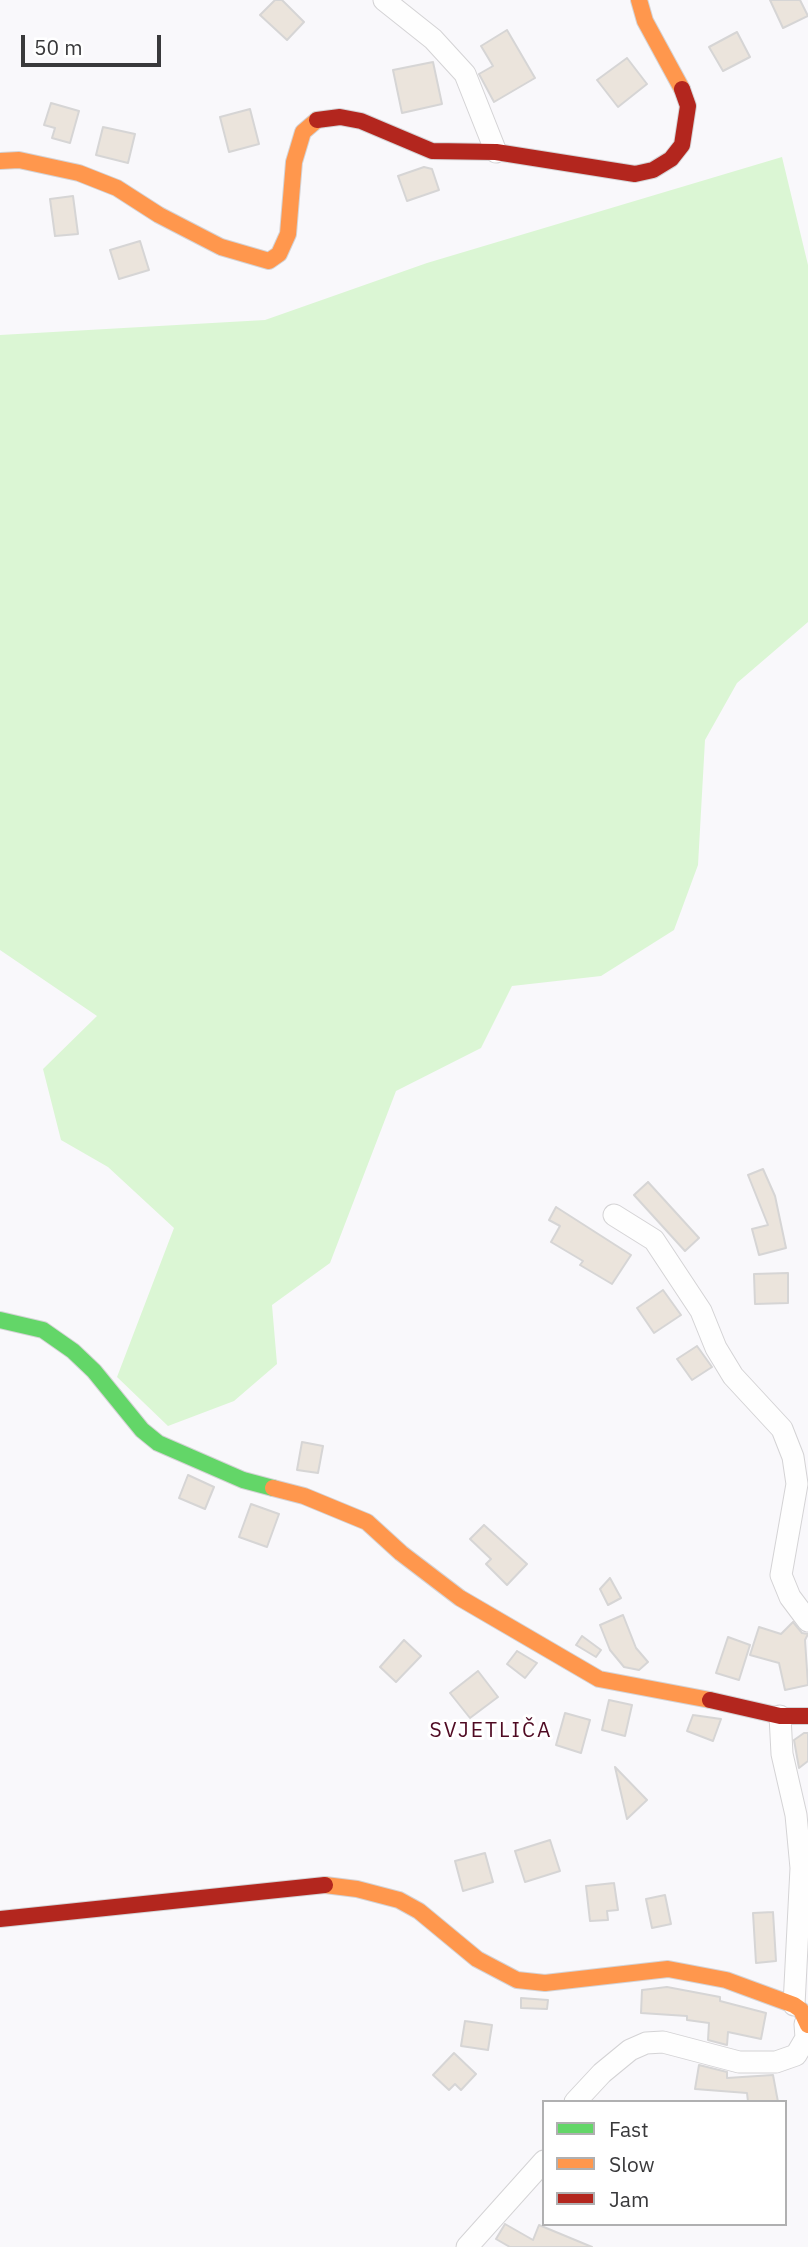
<!DOCTYPE html>
<meta charset="utf-8">
<style>
body{margin:0}
#map{position:relative;width:808px;height:2247px;overflow:hidden;background:#f9f8fb;font-family:"IBM Plex Sans",sans-serif}
canvas{display:block}
.legend{position:absolute;left:542px;top:2100px;width:245px;height:126px;box-sizing:border-box;background:#fff;border:2px solid #b0b0b1;margin:0;padding:9px 12px;list-style:none;font-size:21px;color:#39393b}
.legend li{display:flex;align-items:center;gap:14px;height:35px}
.legend b{width:35px;border:2px solid #b0b0b1}
.scale{position:absolute;left:21px;top:35px;width:140px;height:32px;box-sizing:border-box;border:4px solid #39393b;border-top:0;padding-left:9px;font-size:21px;line-height:24px;white-space:nowrap;color:#39393b;-webkit-text-stroke:5px #fff;paint-order:stroke}
</style>
<div id="map">
<canvas width="808" height="2247"></canvas>
<ul class="legend">
<li><b style="height:9px;background:#63d668"></b>Fast</li>
<li><b style="height:9px;background:#ff974d"></b>Slow</li>
<li><b style="height:9px;background:#b3261e"></b>Jam</li>
</ul>
<div class="scale">50 m</div>
</div>
<script>
const g = document.querySelector('canvas').getContext('2d');
g.lineJoin = 'round';
function paint(path, color) { g.fillStyle = color; g.fill(path, 'evenodd'); }
const poly = rows => new Path2D(rows.map(r => 'M' + r).join(''));
function stroke(path, color, width, dash) { g.strokeStyle = color; g.lineWidth = width; g.lineCap = dash ? 'butt' : 'round'; g.setLineDash(dash || []); g.stroke(path); }
function write(font, color, halo, rows, align = 'center') {
  g.font = font + ' "IBM Plex Sans",sans-serif'; g.lineWidth = 6; g.setLineDash([]); g.textBaseline = 'middle'; g.strokeStyle = halo; g.fillStyle = color; for (const [text, x, y, turn = 0] of rows) {
    g.save(); g.translate(x, y); g.rotate((+turn || 0) * Math.PI / 180); g.textAlign = isNaN(turn) ? turn : align; if (halo) g.strokeText(text, 0, 0); g.fillText(text, 0, 0); g.restore();
  }
}
const green = poly([
 [782,157,808,265,808,622,737,683,705,740,698,865,674,930,601,976,512,986,481,1048,396,1091,330,1263,272,1305,277,1364,234,1401,168,1426,117,1377,174,1228,108,1167,61,1140,43,1069,97,1016,0,950,0,335,265,320,427,263]
]);
const building = poly([
 [275,0,282,0,304,22,287,40,260,15,275,0],
 [770,0,800,0,808,16,783,28,770,0],
 [507,30,535,78,494,102,479,74,493,66,481,46,507,30],
 [737,32,750,57,723,71,709,47,737,32],
 [627,58,647,84,618,107,597,80,627,58],
 [433,62,442,104,402,113,393,70,433,62],
 [51,103,79,111,70,143,52,138,55,128,44,125,51,103],
 [250,109,259,144,229,152,220,117,250,109],
 [103,127,135,134,128,163,96,155,103,127],
 [424,167,432,169,439,190,407,201,398,176,424,167],
 [73,196,78,234,55,236,50,199,73,196],
 [140,241,149,270,119,279,110,250,140,241],
 [763,1169,775,1196,786,1248,759,1255,752,1229,768,1225,748,1175,763,1169],
 [648,1182,699,1238,685,1251,634,1195,648,1182],
 [556,1207,631,1255,612,1284,580,1265,583,1261,551,1242,560,1226,549,1220,556,1207],
 [788,1273,788,1303,755,1304,754,1274,788,1273],
 [663,1290,681,1315,654,1333,637,1308,663,1290],
 [697,1346,712,1367,692,1380,677,1359,697,1346],
 [302,1442,323,1446,318,1473,297,1470,302,1442],
 [188,1475,214,1487,205,1509,179,1498,188,1475],
 [251,1504,279,1514,267,1547,239,1537,251,1504],
 [484,1525,527,1564,507,1585,486,1564,491,1559,470,1539,484,1525],
 [610,1578,621,1598,608,1605,600,1589,610,1578],
 [623,1615,636,1648,648,1662,639,1670,624,1667,610,1650,600,1625,623,1615],
 [793,1622,802,1633,808,1634,805,1640,808,1685,785,1690,779,1663,750,1655,759,1627,781,1634,793,1622],
 [582,1636,601,1650,596,1657,576,1645,582,1636],
 [728,1637,750,1645,739,1680,716,1673,728,1637],
 [404,1640,421,1656,396,1682,380,1667,404,1640],
 [517,1651,537,1663,525,1678,507,1664,517,1651],
 [478,1671,498,1697,470,1718,450,1693,478,1671],
 [609,1700,632,1705,625,1736,602,1730,609,1700],
 [565,1713,590,1720,581,1753,556,1745,565,1713],
 [693,1715,721,1719,713,1741,687,1731,693,1715],
 [804,1733,808,1733,808,1761,799,1768,794,1740,804,1733],
 [615,1767,647,1800,627,1819,615,1767],
 [550,1840,560,1871,525,1882,515,1851,550,1840],
 [485,1853,493,1882,463,1891,455,1861,485,1853],
 [614,1883,618,1910,607,1911,608,1920,590,1921,586,1886,614,1883],
 [665,1895,671,1924,652,1928,646,1899,665,1895],
 [773,1912,776,1961,756,1963,753,1913,773,1912],
 [667,1987,720,1997,720,2001,766,2013,761,2039,728,2032,727,2045,708,2040,709,2023,687,2020,687,2016,641,2013,642,1990,667,1987],
 [521,1998,548,2000,547,2009,521,2008,521,1998],
 [465,2021,492,2025,488,2050,461,2046,465,2021],
 [454,2053,476,2074,461,2090,455,2084,449,2090,433,2075,454,2053],
 [699,2065,727,2072,727,2078,773,2075,778,2102,748,2102,747,2093,695,2089,699,2065],
 [505,2224,533,2240,539,2225,592,2247,510,2247,496,2239,505,2224]
]);
const street = poly([
 [384,0,433,39,465,74,496,152],
 [614,1215,654,1240,701,1311,716,1348,733,1376,782,1429,793,1457,797,1484,781,1575,790,1597,808,1621],
 [780,1716,782,1754,796,1815,801,1868,794,2005],
 [575,2102,602,2073,630,2050,646,2043,663,2042,739,2062,776,2062,796,2055,806,2038,805,2024],
 [467,2247,544,2161]
]);
const fast = poly([
 [0,1320,43,1330,73,1351,94,1371,142,1430,158,1443,243,1480,273,1488]
]);
const slow = poly([
 [639,0,645,21,682,89],
 [0,161,19,160,79,173,117,188,159,215,221,247,269,261,279,254,288,234,294,162,303,132,317,120],
 [273,1488,304,1496,367,1522,401,1553,460,1598,599,1679,710,1700],
 [325,1885,357,1889,399,1900,419,1911,477,1959,517,1980,545,1983,668,1969,726,1980,794,2005,801,2010,808,2025]
]);
const jam = poly([
 [317,120,340,117,361,121,432,151,496,152,635,174,653,170,671,159,682,145,688,106,682,89],
 [710,1700,780,1716,808,1716],
 [0,1919,325,1885]
]);
const quarterNames = [
 ["SVJETLIČA",491,1731]
];
paint(green, '#dbf6d4');
paint(building, '#ebe4dc');
stroke(building, '#d6d5d5', 2);
stroke(street, '#d4d3d5', 23);
stroke(fast, '#d4d3d5', 18);
stroke(slow, '#d4d3d5', 18);
stroke(jam, '#d4d3d5', 18);
stroke(street, '#fefefe', 21);
stroke(fast, '#63d668', 16);
stroke(slow, '#ff974d', 16);
stroke(jam, '#b3261e', 16);
g.letterSpacing = '2px';
write('21px', '#4f0a22', '#fff', quarterNames);
g.letterSpacing = '0px';
</script>
